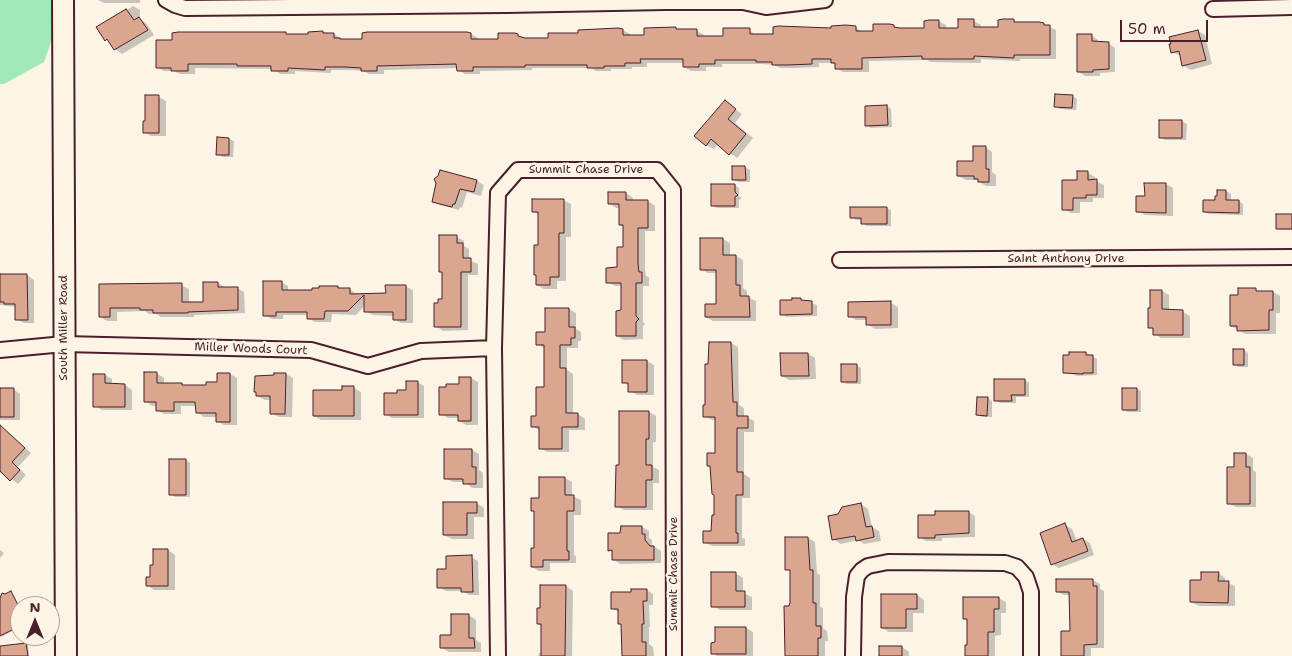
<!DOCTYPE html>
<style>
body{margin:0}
#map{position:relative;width:1292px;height:656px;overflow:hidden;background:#fcf5e5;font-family:"Shantell Sans",sans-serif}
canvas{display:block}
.north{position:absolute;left:10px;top:596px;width:50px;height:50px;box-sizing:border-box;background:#fcf5e5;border:1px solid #b59f9b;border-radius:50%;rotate:0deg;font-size:14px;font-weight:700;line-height:20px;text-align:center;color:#4a1f2b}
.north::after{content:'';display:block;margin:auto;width:18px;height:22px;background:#4a1f2b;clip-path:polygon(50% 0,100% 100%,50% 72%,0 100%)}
.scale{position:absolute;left:1120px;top:20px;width:88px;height:22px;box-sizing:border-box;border:2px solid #4a1f2b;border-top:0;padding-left:6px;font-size:15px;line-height:18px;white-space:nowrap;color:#4a1f2b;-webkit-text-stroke:4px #fcf5e5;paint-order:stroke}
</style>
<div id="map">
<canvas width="1292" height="656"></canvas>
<div class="north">N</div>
<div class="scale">50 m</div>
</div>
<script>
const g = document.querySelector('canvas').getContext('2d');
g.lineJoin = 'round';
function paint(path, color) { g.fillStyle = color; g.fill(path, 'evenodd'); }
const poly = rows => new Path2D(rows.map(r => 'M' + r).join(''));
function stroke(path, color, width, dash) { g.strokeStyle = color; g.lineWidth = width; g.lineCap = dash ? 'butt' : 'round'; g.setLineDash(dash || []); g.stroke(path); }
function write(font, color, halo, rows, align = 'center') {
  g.font = font + ' "Shantell Sans",sans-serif'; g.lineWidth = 5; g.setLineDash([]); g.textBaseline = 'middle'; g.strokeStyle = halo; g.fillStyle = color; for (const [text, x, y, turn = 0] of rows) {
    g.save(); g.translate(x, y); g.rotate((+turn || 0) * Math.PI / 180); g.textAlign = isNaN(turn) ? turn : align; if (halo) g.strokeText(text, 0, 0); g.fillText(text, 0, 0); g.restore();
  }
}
const green = poly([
 [0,0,57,0,57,25,44,62,4,84,0,84]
]);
const shadow = poly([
 [98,0,140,0,140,3,104,3],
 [133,6,140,10,140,19,146,23,154,35,122,54,115,49,111,43,106,40,98,27],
 [938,21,946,25,946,29,960,29,960,21,974,21,981,25,981,28,1000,28,1013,21,1018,23,1043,24,1056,30,1056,59,1020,59,1020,61,981,59,981,63,931,62,927,60,869,61,869,72,843,72,836,68,836,65,832,63,819,63,819,67,796,68,780,68,774,65,762,64,722,64,722,67,706,67,706,71,691,71,684,67,684,63,647,63,647,67,632,67,632,69,611,69,611,71,596,71,591,68,532,68,532,70,480,71,480,74,465,74,458,70,458,68,384,70,384,74,369,74,363,71,353,70,331,70,331,73,295,71,295,74,280,74,273,69,195,68,195,74,180,74,174,71,164,71,157,67,173,41,196,33,309,35,323,32,334,34,341,38,341,40,471,34,478,38,478,41,500,41,518,35,523,38,550,39,623,30,630,34,630,37,646,37,646,29,676,29,697,31,704,35,704,37,724,37,749,30,756,35,774,35,855,27,862,32,874,32,894,26,898,29,925,29],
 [1198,31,1205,35,1212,64,1191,70,1184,66,1181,56,1172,52],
 [1091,35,1098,40,1098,43,1108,43,1115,48,1115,72,1100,73,1100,76,1085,76,1078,71],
 [1072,96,1077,99,1076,110,1060,109,1056,106],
 [159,97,166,101,166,136,151,136,144,132,146,122],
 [725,102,742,114,735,123,753,138,737,158,718,144,714,149,706,145],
 [887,106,891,109,892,127,871,128,866,125],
 [1182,121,1187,124,1186,140,1165,140,1160,137],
 [218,139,229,139,234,141,233,157,222,157,218,154],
 [985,147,992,152,992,172,996,175,996,186,986,186,979,182,979,180,966,180,958,176,974,162],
 [745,167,750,170,750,182,738,182,733,179,733,168],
 [441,172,477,181,484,185,481,196,467,192,462,208,460,207,459,210,440,205,433,201],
 [1088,173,1095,177,1095,181,1104,185,1104,198,1093,198,1093,202,1080,202,1080,213,1071,213,1063,209,1078,181],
 [1166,184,1173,188,1173,216,1145,215,1138,211,1146,197],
 [735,185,739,188,739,196,742,198,739,200,739,208,717,208,713,206],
 [1226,191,1231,194,1231,201,1239,201,1243,204,1243,215,1209,214,1204,212],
 [626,193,633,198,633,202,648,201,655,206,655,231,645,231,645,269,646,276,649,277,649,286,643,286,643,322,645,324,643,326,643,339,624,340,617,336,622,312,622,286,615,286,607,282,619,269,624,248,624,227,620,225,620,208,616,208,609,203],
 [563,200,571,204,571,237,566,237,566,281,557,281,557,289,544,289,537,285,539,215,533,211],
 [886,208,891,210,891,226,867,226,862,223,862,220,856,220,852,217],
 [1292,215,1292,230,1282,230,1277,228],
 [457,237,464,241,464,246,469,249,469,260,478,264,478,275,468,275,468,330,443,331,436,326,444,300,444,273,440,271],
 [723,239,730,243,730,256,736,256,743,260,743,288,747,291,747,297,756,301,756,321,713,321,706,317,717,306,717,273,708,273,701,269],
 [0,275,27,275,34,280,34,323,24,323,17,319,16,307,0,305],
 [281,282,288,286,288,291,313,291,338,287,342,289,350,289,357,295,387,295,405,286,413,290,413,323,401,323,394,319,394,316,373,315,365,311,365,305,356,315,332,314,331,322,315,322,308,318,308,315,283,315,283,319,272,319,265,315],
 [205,283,218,283,226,288,237,288,244,292,245,313,194,315,194,317,161,317,156,314,149,314,145,311,117,312,117,321,107,321,100,317,100,285,181,285,189,289,189,303,205,303],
 [1255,290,1260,292,1273,292,1280,296,1280,313,1276,313,1276,334,1245,334,1231,326,1239,296],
 [1162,291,1169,295,1169,311,1183,312,1190,316,1190,338,1161,338,1154,334,1154,330,1149,327,1151,310],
 [800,299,817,305,817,316,786,317,782,314,782,301],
 [891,303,898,307,898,328,875,329,867,324,867,320,856,320,849,316],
 [569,309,576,313,576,329,581,332,581,341,578,341,578,348,567,348,567,370,573,374,573,414,578,414,585,419,585,430,569,430,569,452,547,452,540,448,540,431,533,426,537,417,546,389,544,348,537,344],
 [731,343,738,347,739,405,744,408,744,417,747,417,754,421,754,432,744,432,744,474,750,478,750,498,742,498,742,538,745,539,745,546,712,546,704,542,712,532,715,517,715,494,711,467,708,465,716,454,716,420,712,420,704,416,707,406],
 [1244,350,1248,353,1248,367,1239,367,1234,364],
 [1086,353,1097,359,1097,375,1078,376,1064,372,1071,357],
 [808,354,815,358,816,379,789,380,782,376,781,355],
 [647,361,654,365,654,395,637,395,630,391,630,386,623,382],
 [856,365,861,368,861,384,847,384,842,382],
 [156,373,164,378,164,385,182,385,185,387,207,387,219,383,230,374,237,378,237,425,224,425,217,421,217,417,204,417,197,412,197,406,181,406,181,414,164,414,157,410,157,406,152,406,145,401],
 [286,374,293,378,292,417,279,417,271,413,271,400,265,400,257,396],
 [105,375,112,379,112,385,125,385,132,390,132,410,102,410,95,406],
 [471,378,478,382,478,425,466,425,459,421,459,418,448,418,441,414,460,386],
 [1025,380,1029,383,1029,397,1016,397,1016,403,1000,403,995,400],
 [417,382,424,386,424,418,392,418,385,414,398,394,408,391],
 [354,388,361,392,361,420,321,420,314,416,344,391],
 [0,389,13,389,20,394,20,420,0,420],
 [1137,389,1141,391,1141,412,1128,412,1124,410],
 [988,398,992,401,992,417,982,417,978,415],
 [649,412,656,416,656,442,653,442,653,467,659,470,659,483,653,483,653,510,624,510,617,506,621,466],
 [4,431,11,435,31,453,18,467,26,475,18,484,5,474,0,473,0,435],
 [445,450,472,450,479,454,479,470,483,473,483,488,472,488,465,482,453,482,445,478],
 [1246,454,1253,458,1253,470,1256,472,1256,507,1236,507,1228,503,1235,468],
 [186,460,190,463,190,497,175,497,170,494],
 [540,478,565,478,572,482,572,496,581,500,581,515,574,515,574,555,576,556,576,563,550,563,550,571,539,571,532,567,535,549,535,512,533,511,540,500],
 [477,503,484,508,484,517,474,517,474,539,452,539,444,535],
 [861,504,868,509,872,527,879,531,881,541,864,544,858,540,841,544,833,539,838,515],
 [968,512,975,516,975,537,942,538,942,541,926,541,919,537],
 [1065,525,1072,529,1077,541,1083,539,1090,543,1094,555,1059,568,1052,564],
 [642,527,649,531,649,538,652,540,652,545,661,551,661,563,620,564,613,559,613,552,610,550,621,534],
 [808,538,815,542,817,573,820,575,820,607,823,608,823,628,827,631,828,641,825,641,825,656,783,656,786,656,790,607,791,603,791,572,787,569],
 [0,550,4,553,0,558],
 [168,550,175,555,175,590,154,590,147,585,152,578,154,567],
 [471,557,478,561,479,595,469,595,462,591,446,591,439,587,448,571],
 [735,573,743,578,743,593,752,597,752,610,720,610,713,606],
 [1218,573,1225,578,1225,582,1235,586,1235,606,1199,606,1191,602,1202,582],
 [1093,580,1100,584,1100,589,1104,591,1104,648,1091,648,1091,656,1062,656,1071,632,1071,595,1064,595,1057,591],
 [566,586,573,591,572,656,538,656,539,653,542,653,542,626,538,624,541,609],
 [646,590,653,594,653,605,649,605,650,627,649,627,649,644,653,647,654,656,623,656,623,625,620,613,613,609,632,593],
 [11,593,20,607,20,627,3,636,0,633,0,598],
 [917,595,924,600,924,613,913,613,913,632,889,632,882,628],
 [998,598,1006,602,1006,613,1001,613,1001,635,995,636,995,656,966,656,968,647,968,621,964,619],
 [469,615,476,620,476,640,481,643,481,652,449,652,442,648],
 [746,628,753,632,753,656,717,656,712,653],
 [26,644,28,645,29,656,0,656,0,647],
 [881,647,902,647,909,652,909,656,881,656]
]);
const building = poly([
 [126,9,134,20,139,17,148,30,114,50,107,39,105,41,96,27,126,9],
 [958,19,974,19,974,27,998,27,998,20,1003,19,1014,19,1014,22,1039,22,1044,23,1044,25,1050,25,1050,55,1014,55,1014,58,974,56,974,59,922,59,922,56,862,58,862,69,835,69,835,63,831,63,831,59,812,59,812,64,788,65,772,65,772,62,756,62,756,60,715,60,715,64,699,64,699,67,683,67,683,59,640,59,641,63,625,63,625,66,604,66,604,68,587,68,587,65,525,65,525,67,473,67,473,71,457,71,456,64,377,66,377,71,361,71,361,68,345,67,325,67,325,70,288,68,288,71,271,71,271,66,237,66,237,64,188,64,188,71,171,71,171,68,156,68,156,40,172,40,172,33,178,32,286,32,286,34,308,34,308,32,323,31,323,33,334,33,334,38,340,38,340,39,362,39,362,33,367,32,467,32,471,33,471,39,498,39,498,33,515,33,518,34,518,36,525,38,548,38,548,33,578,33,578,30,618,28,623,29,623,35,644,35,644,28,676,27,676,29,697,29,697,36,723,36,723,28,750,28,750,34,773,34,773,27,778,26,831,28,831,26,846,25,856,26,856,31,873,31,873,24,890,24,894,25,894,27,900,28,924,28,924,21,929,20,939,20,939,28,958,28,958,19],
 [1198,30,1206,60,1182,66,1179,51,1171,53,1169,44,1171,44,1169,37,1198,30],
 [1077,34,1092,34,1092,41,1109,42,1109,69,1093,70,1093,72,1077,72,1077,34],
 [1055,94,1073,95,1072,108,1054,107,1055,94],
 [145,95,159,95,159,133,143,133,143,121,145,121,145,95],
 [725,100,736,109,728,119,746,134,729,155,711,139,706,146,694,136,725,100],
 [887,105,888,125,865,126,865,106,887,105],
 [1159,120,1182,120,1182,138,1159,138,1159,120],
 [217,137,229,138,229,155,216,155,217,137],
 [973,146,986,146,986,169,989,169,989,182,978,182,978,179,974,179,974,176,957,176,957,161,973,161,973,146],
 [732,166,745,166,746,180,732,180,732,166],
 [440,170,477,180,474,192,460,189,455,204,453,204,452,207,432,202,436,183,434,179,438,176,440,170],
 [1077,171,1088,171,1088,180,1097,179,1097,195,1086,195,1086,198,1073,198,1073,210,1062,210,1062,180,1077,180,1077,171],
 [1144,183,1166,183,1166,213,1136,212,1136,196,1145,196,1144,183],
 [711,184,735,184,735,192,738,195,735,197,735,206,711,206,711,184],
 [1217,190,1226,190,1226,200,1239,200,1239,213,1203,212,1203,200,1215,200,1215,196,1217,196,1217,190],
 [608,192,626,192,626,200,648,200,648,228,638,228,638,264,639,272,642,272,642,283,636,283,636,316,639,319,636,322,636,336,616,336,616,311,621,310,621,283,606,283,606,268,617,267,617,247,623,247,623,225,619,225,619,204,608,204,608,192],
 [532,199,564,199,564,233,559,233,559,277,550,277,550,285,536,285,536,275,534,275,534,245,538,245,538,212,532,212,532,199],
 [850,207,887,207,887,224,861,224,861,218,850,218,850,207],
 [1276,214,1292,214,1292,229,1276,229,1276,214],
 [439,235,457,235,457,243,463,243,463,258,471,258,471,272,461,272,461,327,434,327,434,303,438,303,438,299,442,299,442,272,439,272,439,235],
 [700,238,723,238,723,255,736,255,736,285,740,285,740,296,749,296,750,317,705,317,705,304,716,304,716,270,700,270,700,238],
 [0,274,27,274,28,320,15,320,15,304,4,304,4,302,0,302,0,274],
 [263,281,282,281,282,290,312,290,312,288,319,288,319,286,338,286,338,288,350,288,350,294,386,293,385,285,406,285,406,320,393,320,393,312,364,312,364,295,348,311,325,311,324,319,307,319,307,312,276,312,276,316,263,316,263,281],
 [203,282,218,282,218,287,238,287,238,310,188,312,188,313,153,313,153,310,140,310,140,308,110,308,110,317,99,317,99,284,182,283,182,302,203,302,203,282],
 [1238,288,1256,288,1256,291,1273,291,1273,310,1269,310,1269,330,1237,331,1237,326,1230,326,1230,295,1238,295,1238,288],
 [1150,290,1162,290,1162,309,1183,310,1183,335,1153,335,1153,328,1148,328,1148,308,1150,308,1150,290],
 [792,298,801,298,801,300,812,301,812,314,780,315,780,300,792,300,792,298],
 [891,301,891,325,866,325,866,317,848,317,848,302,891,301],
 [545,308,569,308,569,327,575,327,575,338,571,338,571,345,560,345,560,368,566,368,566,413,578,413,578,427,562,427,562,449,539,449,539,427,531,427,531,416,536,416,536,387,544,387,544,345,536,345,536,332,545,332,545,308],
 [709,342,731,342,733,402,737,402,737,416,748,416,748,428,737,428,737,472,743,472,743,495,736,495,736,533,738,533,738,543,703,543,703,531,711,531,712,515,714,515,714,495,712,494,710,466,707,466,707,453,715,453,715,417,703,417,703,405,705,405,705,364,708,364,709,342],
 [1233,349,1244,349,1244,365,1233,365,1233,349],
 [1069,352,1086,352,1086,355,1093,355,1093,373,1083,373,1083,374,1063,373,1063,355,1069,355,1069,352],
 [780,353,808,353,809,376,781,376,780,353],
 [622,360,647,360,647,392,628,392,628,383,622,383,622,360],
 [841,364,857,364,857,382,841,382,841,364],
 [144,372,157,372,157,383,182,383,182,385,206,385,206,382,217,382,217,373,230,373,230,422,216,422,216,413,196,413,195,402,174,402,174,411,156,411,156,402,144,402,144,372],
 [274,373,286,373,285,414,270,414,270,396,256,396,256,392,254,392,255,376,274,375,274,373],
 [93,374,105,374,105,383,125,384,125,407,93,407,93,374],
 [459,377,471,377,471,421,458,421,458,415,439,415,439,387,446,387,446,384,459,384,459,377],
 [994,379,1025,379,1025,395,1011,395,1012,401,994,401,994,379],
 [406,381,418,381,418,415,384,415,384,393,397,393,397,390,406,390,406,381],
 [342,386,354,386,354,416,313,416,313,390,342,390,342,386],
 [0,388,14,388,14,417,0,417,0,388],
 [1122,388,1137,388,1137,410,1122,410,1122,388],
 [977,397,988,397,987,416,976,415,977,397],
 [619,411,649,411,649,439,646,439,646,465,652,465,652,480,646,480,646,507,615,507,616,465,619,465,619,411],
 [0,425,25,448,12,462,20,470,10,481,0,471,0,425],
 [444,449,472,449,472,467,476,467,476,484,463,484,463,479,444,479,444,449],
 [1234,453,1246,453,1246,467,1250,467,1250,504,1227,504,1227,467,1234,467,1234,453],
 [169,459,186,459,186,495,169,495,169,459],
 [539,477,565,477,565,495,574,495,574,511,567,511,567,551,569,551,569,560,543,560,543,567,531,567,531,548,534,548,534,511,531,511,531,498,539,498,539,477],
 [443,502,477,502,477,513,467,513,467,535,443,535,443,502],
 [861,503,866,527,872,526,874,537,856,541,855,536,832,540,828,516,838,514,842,507,861,503],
 [935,511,969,511,969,533,935,535,935,538,918,538,918,515,935,515,935,511],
 [1065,523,1072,542,1083,538,1088,551,1051,565,1040,533,1065,523],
 [621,526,642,526,642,534,645,534,645,540,650,546,654,546,654,560,612,560,612,550,608,551,608,533,620,533,621,526],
 [785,537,808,537,810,570,813,570,813,603,816,603,816,626,821,626,821,638,818,638,818,656,785,656,784,606,789,606,790,603,790,570,785,570,785,537],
 [153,549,168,549,168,586,146,586,146,577,150,577,150,565,153,565,153,549],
 [472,555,473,592,461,592,461,588,437,588,437,569,446,569,446,556,472,555],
 [711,572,736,572,736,591,745,591,745,607,711,607,711,572],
 [1201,572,1219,572,1218,581,1229,581,1228,603,1190,602,1190,580,1201,580,1201,572],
 [1056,579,1093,579,1093,586,1097,586,1097,644,1084,645,1084,656,1061,656,1061,631,1070,631,1069,592,1056,592,1056,579],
 [540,585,566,585,565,656,541,656,541,624,537,624,537,608,540,608,540,585],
 [631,589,647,589,647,601,643,601,644,624,642,624,642,642,646,642,646,656,622,656,621,624,618,624,618,609,611,609,611,592,631,592,631,589],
 [11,591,20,609,20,626,0,636,0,598,2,593,5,594,11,591],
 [881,594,917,594,917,609,906,609,906,628,881,628,881,594],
 [963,597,999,597,999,609,994,609,994,632,988,632,988,656,965,656,965,645,967,645,967,619,963,619,963,597],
 [451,614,469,614,469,638,474,638,475,648,440,648,440,635,451,635,451,614],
 [715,627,746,627,746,654,711,654,711,643,715,642,715,627],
 [26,643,28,656,0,656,0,646,26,643],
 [879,646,902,646,902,656,879,656,879,646]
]);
const street = poly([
 [166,0,175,5,185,8,506,5,666,2,743,2,766,7,825,0],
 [1213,9,1292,7],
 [840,260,1292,257],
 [0,350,64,344,311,350,368,366,421,351,494,348],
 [498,656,494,348,498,193,518,170,657,170,673,190,674,656],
 [853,656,854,597,857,576,862,570,868,566,888,562,1005,563,1017,567,1026,577,1031,592,1031,656]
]);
const secondary = poly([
 [63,0,66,656]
]);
const streetNames = [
 ["Summit Chase Drive",586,170],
 ["Saint Anthony Drive",1066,259],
 ["South Miller Road",64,328,-90],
 ["Miller Woods Court",251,349,2],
 ["Summit Chase Drive",674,574,-90]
];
paint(green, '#a0e8b6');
paint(shadow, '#0003');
paint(building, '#dba690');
stroke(building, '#4a1f2b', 1);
stroke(street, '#4a1f2b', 18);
stroke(secondary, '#4a1f2b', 24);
stroke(street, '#fcf5e5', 14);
stroke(secondary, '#fcf5e5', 20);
write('12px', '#4a1f2b', '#fcf5e5', streetNames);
</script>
